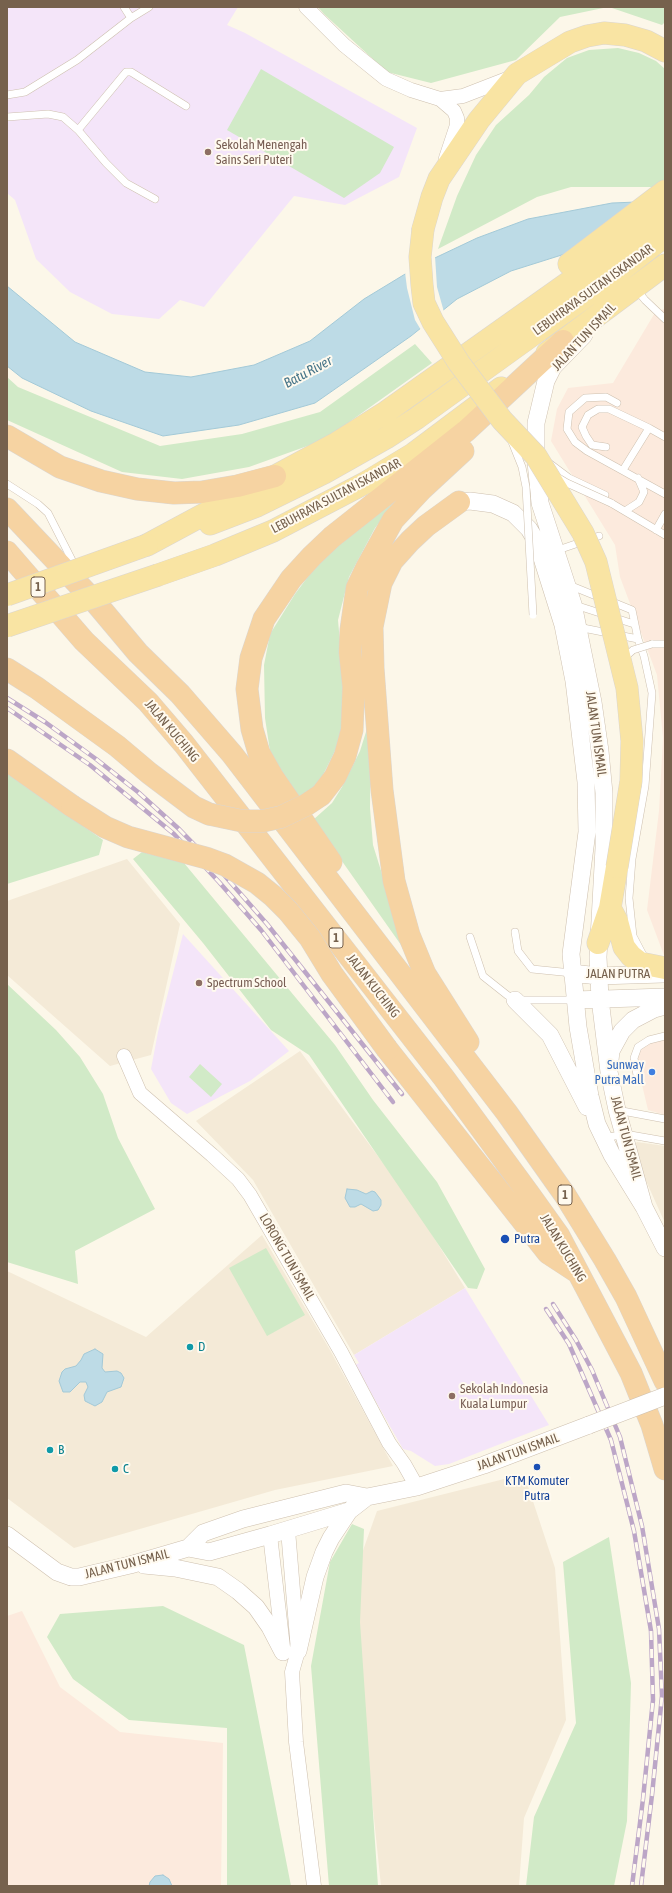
<!DOCTYPE html>
<style>
body{margin:0}
#map{position:relative;width:672px;height:1893px;overflow:hidden;background:#fcf7e9;font-family:"Asap Condensed",sans-serif}
canvas{display:block}
.frame{position:absolute;inset:0;border:8px solid #76614d;pointer-events:none}
</style>
<div id="map">
<canvas width="672" height="1893"></canvas>
<div class="frame"></div>
</div>
<script>
const g = document.querySelector('canvas').getContext('2d');
g.lineJoin = 'round';
function paint(path, color) { g.fillStyle = color; g.fill(path, 'evenodd'); }
const poly = rows => new Path2D(rows.map(r => 'M' + r).join(''));
function stroke(path, color, width, dash) { g.strokeStyle = color; g.lineWidth = width; g.lineCap = dash ? 'butt' : 'round'; g.setLineDash(dash || []); g.stroke(path); }
function write(font, color, halo, rows, align = 'center') {
  g.font = font + ' "Asap Condensed",sans-serif'; g.lineWidth = 4; g.setLineDash([]); g.textBaseline = 'middle'; g.strokeStyle = halo; g.fillStyle = color; for (const [text, x, y, turn = 0] of rows) {
    g.save(); g.translate(x, y); g.rotate((+turn || 0) * Math.PI / 180); g.textAlign = isNaN(turn) ? turn : align; if (halo) g.strokeText(text, 0, 0); g.fillText(text, 0, 0); g.restore();
  }
}
const residential = poly([
 [127,859,180,924,151,1055,110,1066,7,975,7,901],
 [300,1051,412,1202,465,1288,354,1355,253,1180,196,1121],
 [637,1142,665,1146,665,1223,633,1152,633,1146],
 [262,1235,330,1350,393,1466,275,1490,74,1548,7,1498,7,1271,146,1337],
 [524,1474,555,1568,566,1720,524,1818,519,1886,381,1886,350,1587,377,1511]
]);
const commercial = poly([
 [665,309,665,958,647,910,659,811,663,738,657,675,620,577,615,545,551,441,557,409,568,388,613,383,656,311],
 [665,1039,665,1115,648,1110,638,1068,637,1059,640,1050,645,1044],
 [22,1611,60,1687,120,1732,223,1743,221,1886,7,1886,7,1616]
]);
const education = poly([
 [7,7,238,7,227,25,245,33,417,128,399,177,345,205,294,196,204,307,180,300,159,319,112,314,70,292,36,259,15,200,7,193],
 [183,934,289,1051,250,1081,187,1114,171,1103,151,1069,158,1032],
 [465,1288,549,1425,449,1464,435,1466,411,1451,403,1449,355,1365,359,1363,354,1355]
]);
const green = poly([
 [318,7,608,7,560,17,516,60,431,83,387,72,324,14],
 [609,7,665,7,665,22,662,25],
 [618,48,639,53,656,61,665,69,665,179,654,187,571,187,537,197,438,249,457,196,476,155,496,125,529,95,544,77,567,58,589,50],
 [261,69,394,147,380,173,344,198,227,130],
 [415,344,432,363,324,440,249,467,182,479,122,472,7,420,7,377,18,387,160,446,242,434,320,412],
 [408,486,375,528,349,577,338,620,346,711,337,747,320,781,301,803,271,758,265,718,264,665,270,634,295,594,319,562],
 [371,716,370,808,373,845,392,906,413,962,313,820,332,803,342,787,360,751],
 [7,772,103,840,99,855,7,884],
 [142,852,184,863,335,1045,373,1100,437,1182,485,1269,477,1289,468,1288,309,1055,271,1030,203,943,133,859],
 [7,984,56,1030,80,1057,103,1094,118,1138,155,1209,75,1251,78,1284,7,1262],
 [200,1064,222,1084,211,1097,189,1077],
 [266,1248,305,1315,267,1336,229,1268],
 [352,1524,364,1529,360,1622,378,1886,329,1886,311,1666,330,1562],
 [609,1537,631,1683,627,1821,614,1886,526,1886,534,1817,576,1723,563,1562],
 [163,1606,244,1645,291,1886,227,1886,227,1728,129,1720,73,1679,47,1637,60,1614]
]);
const water = poly([
 [637,202,568,253,511,271,457,299,411,336,315,403,239,425,163,436,91,411,22,378,7,366,7,286,75,342,145,372,191,377,254,365,310,341,364,299,420,265,477,238,528,219,612,203,637,202],
 [347,1189,357,1190,366,1194,372,1191,375,1192,381,1200,381,1205,378,1210,373,1211,361,1204,355,1207,350,1207,345,1198,347,1189],
 [95,1349,103,1354,102,1368,105,1372,117,1371,121,1373,124,1378,121,1387,107,1392,102,1402,95,1406,85,1401,84,1395,88,1387,86,1382,80,1382,70,1392,63,1392,59,1381,62,1372,65,1369,76,1366,81,1360,84,1354,95,1349],
 [163,1875,169,1879,172,1886,149,1886,150,1882,155,1876,163,1875]
]);
const pier = poly([
 [435,256,437,287,444,312,421,330,415,320,407,288,405,272]
]);
const service = poly([
 [124,7,131,18],
 [7,95,25,92,77,60,131,18,149,7],
 [7,117,48,114,63,117,78,130,106,163,126,183,155,199],
 [78,130,126,72,131,72,186,106],
 [636,289,645,300,665,319],
 [617,403,606,397,585,398,569,412,567,429,575,442,587,451,665,494],
 [606,447,592,445,586,436,582,427,588,415,598,409,609,409,649,428],
 [549,463,569,478,605,495],
 [623,470,649,428,665,437],
 [7,484,38,504,48,513,76,568],
 [611,503,665,535],
 [625,511,639,502,644,492,638,478],
 [656,530,665,514],
 [555,551,599,536],
 [569,585,601,598],
 [610,601,632,610,638,639,644,656,652,693,645,786,632,859,629,898,633,936,643,955],
 [575,605,634,624],
 [578,627,638,639],
 [652,644,665,644],
 [515,932,518,951,532,969,572,973],
 [470,937,483,976,507,995,515,1000,575,1000],
 [638,1081,634,1058,638,1047,649,1040,665,1036],
 [617,1110,665,1119],
 [604,1138,625,1134,665,1141]
]);
const minor = poly([
 [306,7,344,45,386,79,411,90,440,99,463,96,512,77],
 [440,99,454,111,457,118,457,125,446,158],
 [124,1056,140,1093,212,1155,238,1179,250,1195,341,1352,389,1443,404,1464,417,1487],
 [288,1530,298,1651,292,1672,296,1742,314,1886],
 [270,1535,283,1647]
]);
const tertiary = poly([
 [584,335,553,367,546,381,536,423,536,462,540,503,573,604,593,702,600,751,604,793,604,848,598,957,600,999,609,1072,617,1110,644,1207],
 [459,502,470,501,493,504,513,513,529,529,535,539,541,555,563,625,574,681,586,782,587,832,571,954,578,1027,590,1096,597,1124,612,1155,644,1207,665,1248],
 [572,973,598,976,663,974],
 [515,1000,550,1035,587,1107],
 [575,1000,665,997],
 [610,1060,611,1051,622,1031,633,1020,654,1009,665,1006],
 [7,1535,57,1572,71,1577,79,1577,130,1565,188,1548,209,1552,270,1535,349,1511,367,1497],
 [188,1548,203,1533,243,1519,346,1493,367,1497,417,1487,484,1465,589,1425],
 [144,1565,175,1568,218,1577,238,1591,256,1607,270,1627,283,1652],
 [298,1651,315,1577,324,1552,331,1538,349,1511]
]);
const primary = poly([
 [423,229,432,197,439,179,479,120,517,74,570,42,587,36,604,33,625,35,646,41,665,51],
 [569,264,665,191],
 [547,353,665,265],
 [210,524,257,506,324,473,386,438,417,418,606,282,665,236],
 [147,545,335,444,386,412,665,214],
 [158,575,215,555,273,531,365,483,413,454,501,388],
 [610,908,617,921,624,947,631,956,640,963,665,968],
 [598,943,610,908,617,867]
]);
const trunk = poly([
 [7,436,60,467,101,481,137,489,174,493,202,492,237,486,275,476],
 [459,502,426,526,410,541,392,561,381,583,372,627,373,668,382,790,394,881,409,935,425,974,468,1042],
 [7,509,96,603,138,653,180,694,232,754,507,1113,565,1195,605,1260,626,1297,665,1381],
 [7,552,84,641,148,702,184,744,444,1078,529,1194,559,1236,631,1373,652,1425,665,1469],
 [7,669,37,688,117,746,149,773,194,807,209,814],
 [354,691,350,652,351,630,357,588,367,567,393,520,422,489,463,451],
 [7,760,72,806],
 [321,795,335,777,345,756,352,730,354,676],
 [331,862,272,776,259,753,252,729,247,689,251,658,264,619,291,579,312,556,332,537,466,431,563,341],
 [387,1049,548,1253,577,1272]
]);
const rail = poly([
 [7,698,45,722,96,759,138,792,179,829,225,876,267,924,402,1094],
 [7,708,90,765,174,834,219,882,261,930,393,1102],
 [553,1304,576,1340,592,1370,620,1437,642,1526,659,1629,662,1696,652,1795,641,1886],
 [546,1309,569,1344,611,1440,634,1531,651,1631,653,1700,643,1799,632,1886]
]);
const serviceBridge = poly([
 [512,442,522,467,526,487,533,615],
 [557,477,567,483,611,503],
 [623,659,633,650,652,644]
]);
const tertiaryBridge = poly([
 [589,1425,665,1396]
]);
const primaryBridge = poly([
 [423,229,420,257,422,285,424,303,433,322,459,363,502,420,536,456,583,533,596,562,627,688,632,741,631,781,617,867],
 [7,595,147,545],
 [7,626,158,575]
]);
const trunkBridge = poly([
 [72,806,105,827,128,837,206,858,225,865,257,883,273,896,288,911,310,938,332,974,387,1049],
 [209,814,242,821,263,821,281,817,306,805,321,795]
]);
const markers = [
 [208,152,4,"#8d6e63"],
 [199,983,4,"#8d6e63"],
 [652,1072,4,"#3f7fe0"],
 [505,1239,5,"#1a4fb4"],
 [190,1347,4,"#0f9aa8"],
 [452,1396,4,"#8d6e63"],
 [50,1450,4,"#0f9aa8"],
 [537,1467,4,"#1a4fb4"],
 [115,1469,4,"#0f9aa8"]
];
const shields = [
 [38,587,14],
 [336,938,14],
 [565,1195,14]
];
const shieldNames = [
 ["1",38,587],
 ["1",336,938],
 ["1",565,1195]
];
const educationNames = [
 ["Sekolah Menengah",216,145],
 ["Sains Seri Puteri",216,160],
 ["Spectrum School",207,983],
 ["Sekolah Indonesia",460,1389],
 ["Kuala Lumpur",460,1404]
];
const streetNames = [
 ["LEBUHRAYA SULTAN ISKANDAR",593,290,-36],
 ["JALAN TUN ISMAIL",584,337,-47],
 ["LEBUHRAYA SULTAN ISKANDAR",336,496,-28],
 ["JALAN KUCHING",172,731,50],
 ["JALAN TUN ISMAIL",596,734,82],
 ["JALAN PUTRA",618,974],
 ["JALAN KUCHING",373,986,52],
 ["JALAN TUN ISMAIL",626,1138,75],
 ["JALAN KUCHING",563,1248,59],
 ["LORONG TUN ISMAIL",287,1257,60],
 ["JALAN TUN ISMAIL",518,1452,-20],
 ["JALAN TUN ISMAIL",127,1564,-14]
];
const shopNames = [
 ["Sunway",644,1065],
 ["Putra Mall",644,1080]
];
const transitNames = [
 ["Putra",514,1239],
 ["KTM Komuter",537,1481,"center"],
 ["Putra",537,1496,"center"]
];
const cultureNames = [
 ["D",198,1347],
 ["B",58,1450],
 ["C",123,1469]
];
const waterNames = [
 ["Batu River",308,372,-28]
];
paint(residential, '#f4ead7');
paint(commercial, '#fceadd');
paint(education, '#f4e5f9');
paint(green, '#d1eac7');
paint(water, '#bddbe6');
stroke(water, '#a3c9d7', 1);
paint(pier, '#fcf7e9');
stroke(service, '#cec0af', 8);
stroke(minor, '#cec0af', 15);
stroke(tertiary, '#cec0af', 18);
stroke(primary, '#dbd6d1', 23);
stroke(trunk, '#dbd6d1', 23);
stroke(service, '#fff', 7);
stroke(minor, '#fff', 14);
stroke(tertiary, '#fff', 17);
stroke(primary, '#f9e4a3', 22);
stroke(trunk, '#f6d3a2', 22);
stroke(rail, '#bca6c7', 4.5);
stroke(rail, '#fffaef', 3, [9]);
stroke(serviceBridge, '#cec0af', 8, []);
stroke(tertiaryBridge, '#cec0af', 18, []);
stroke(primaryBridge, '#dbd6d1', 23, []);
stroke(trunkBridge, '#dbd6d1', 23, []);
stroke(serviceBridge, '#fff', 7);
stroke(tertiaryBridge, '#fff', 17);
stroke(primaryBridge, '#f9e4a3', 22);
stroke(trunkBridge, '#f6d3a2', 22);
for (const [x, y, r, color] of markers) { const dot = new Path2D(); dot.arc(x, y, r, 0, 2 * Math.PI); g.fillStyle = color; g.fill(dot); stroke(dot, '#fffaef', 1.5); }
for (const [x, y, w] of shields) { const box = new Path2D(); box.roundRect(x - w / 2, y - 10, w, 20, 3); g.fillStyle = '#fffaef'; g.fill(box); stroke(box, '#76614d', 1); }
write('bold 12px', '#76614d', null, shieldNames);
write('13px', '#785e54', '#fffaef', educationNames, 'left');
write('13px', '#76614d', '#fffaef', streetNames);
write('13px', '#366cbe', '#fffaef', shopNames, 'right');
write('13px', '#164399', '#fffaef', transitNames, 'left');
write('13px', '#0d838f', '#fffaef', cultureNames, 'left');
write('italic 14px', '#477589', '#fffaef', waterNames);
</script>
